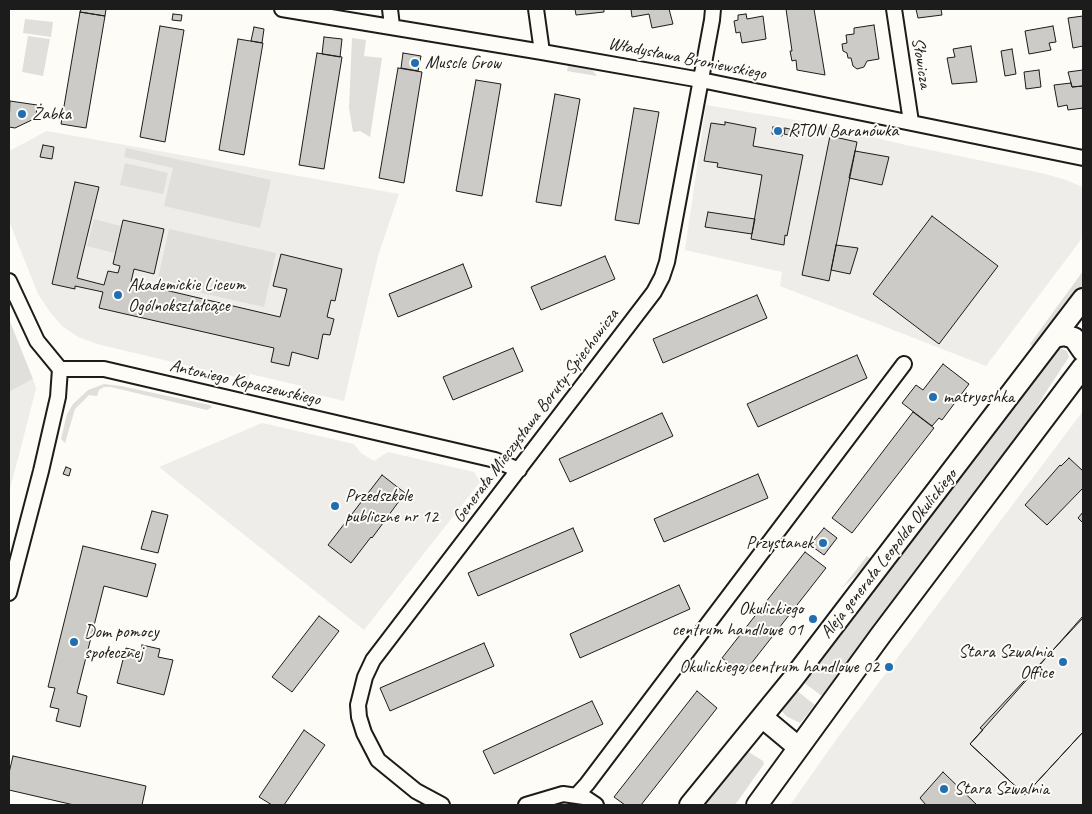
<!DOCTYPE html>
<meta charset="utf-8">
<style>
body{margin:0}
#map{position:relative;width:1092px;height:814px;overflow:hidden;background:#fdfcf7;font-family:Caveat,sans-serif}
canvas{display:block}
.frame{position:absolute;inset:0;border:10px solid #1c1c1c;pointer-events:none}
</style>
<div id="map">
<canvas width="1092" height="814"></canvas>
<div class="frame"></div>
</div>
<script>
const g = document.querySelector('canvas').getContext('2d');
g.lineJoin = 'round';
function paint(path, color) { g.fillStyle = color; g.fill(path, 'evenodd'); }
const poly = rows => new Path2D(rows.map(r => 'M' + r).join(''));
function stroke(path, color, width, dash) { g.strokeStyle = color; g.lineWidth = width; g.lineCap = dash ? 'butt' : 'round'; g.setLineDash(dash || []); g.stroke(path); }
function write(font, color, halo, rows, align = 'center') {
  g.font = font + ' Caveat,sans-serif'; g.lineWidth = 4; g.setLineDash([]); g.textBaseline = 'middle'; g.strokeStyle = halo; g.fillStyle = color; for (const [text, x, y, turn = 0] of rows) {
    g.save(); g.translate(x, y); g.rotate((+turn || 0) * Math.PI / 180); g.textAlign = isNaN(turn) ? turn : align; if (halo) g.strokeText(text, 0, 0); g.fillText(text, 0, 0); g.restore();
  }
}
const built = poly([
 [706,105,813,123,906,145,1046,174,1066,180,1083,187,1083,237,986,366,780,286,782,272,685,250],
 [47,131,399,194,378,256,344,401,301,391,302,386,250,374,248,380,97,344,78,337,62,326,50,312,38,294,9,221,9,151],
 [33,379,36,389,9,493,9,392],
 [1083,411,1083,805,790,805,841,733],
 [262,423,354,444,361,453,374,461,388,452,474,472,480,482,364,630,159,467]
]);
const green = poly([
 [25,19,53,22,51,37,23,33],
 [28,36,50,39,43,76,22,72],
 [352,38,366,40,364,56,382,58,370,137,360,131,353,132,349,108],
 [568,66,592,70,597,76,567,71],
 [126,148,271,180,260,228,164,206,173,168,124,157],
 [125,163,168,173,163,194,120,185],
 [94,219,121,226,114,253,87,246],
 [169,229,276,253,264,307,157,283],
 [1083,271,1083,285,1036,348,1030,344],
 [9,319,33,379,9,392],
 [1060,348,1067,351,1069,357,1044,395,1022,434,822,696,803,682,1057,349],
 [104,384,121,386,210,405,212,407,207,410,111,387,104,387,99,390,97,396,89,395,75,409,65,443,61,439,67,414,73,404,88,390],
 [867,556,873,560,842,588],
 [796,690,815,705,800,723,786,716,781,710],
 [747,751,763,761,764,764,735,805,702,805]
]);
const building = poly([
 [81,9,106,9,105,16,80,12,81,9],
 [575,9,604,9,604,12,576,15,575,9],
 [631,9,669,9,673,24,652,28,649,14,632,17,631,9],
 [786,9,814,9,825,75,797,70,796,60,792,61,790,51,792,51,786,9],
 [916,9,941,9,942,15,918,18,916,9],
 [80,12,105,16,86,128,61,124,80,12],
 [173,14,182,15,181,21,172,20,173,14],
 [746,14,747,19,763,16,766,39,742,43,740,32,736,33,734,21,738,20,738,15,746,14],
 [1083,16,1083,46,1073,48,1068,18,1083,16],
 [874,25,879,59,867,61,864,67,857,69,853,66,851,58,848,58,847,53,843,51,842,44,847,43,846,35,854,34,854,28,874,25],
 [160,26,184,30,165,142,140,137,160,26],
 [1053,26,1056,42,1049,43,1051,50,1029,54,1025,31,1053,26],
 [254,27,264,29,262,43,251,41,254,27],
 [324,37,342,39,340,57,322,54,324,37],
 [238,39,263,43,244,155,219,150,238,39],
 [971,46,977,82,952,84,947,58,955,57,953,49,971,46],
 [1012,49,1016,74,1005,76,1001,51,1012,49],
 [317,53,342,57,324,169,299,165,317,53],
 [403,53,421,56,418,71,401,68,403,53],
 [398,68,422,72,404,183,379,178,398,68],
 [1039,70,1041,87,1026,89,1024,72,1039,70],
 [1083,70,1083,86,1072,87,1068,72,1083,70],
 [476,80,501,84,482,196,456,191,476,80],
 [1071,83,1072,87,1083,86,1083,108,1068,110,1067,105,1058,107,1054,85,1071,83],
 [555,94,580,99,561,206,536,202,555,94],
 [10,101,37,105,36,118,15,128,9,127,10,101],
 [634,108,659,112,639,224,615,220,634,108],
 [725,122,756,128,753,146,803,155,787,236,785,235,784,245,751,239,762,175,717,167,718,163,704,161,711,123,725,125,725,122],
 [773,127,783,128,782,136,772,134,773,127],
 [785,128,799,131,798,137,784,134,785,128],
 [830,136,857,142,829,281,802,275,830,136],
 [43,145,54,147,52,159,40,157,43,145],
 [855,151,889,157,882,185,849,178,855,151],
 [75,182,99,187,77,278,104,285,108,271,118,273,120,266,113,264,123,220,164,229,154,274,134,269,131,282,280,317,287,289,273,286,281,254,342,269,335,301,331,300,327,317,334,319,330,335,323,334,318,359,292,352,289,366,271,362,274,348,99,308,103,292,75,286,75,289,52,284,75,182],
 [708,212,755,219,752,234,705,227,708,212],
 [932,216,998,266,939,344,873,294,932,216],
 [836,245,858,248,850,274,831,270,836,245],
 [605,256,615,279,541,310,531,287,605,256],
 [463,264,472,287,398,317,389,294,463,264],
 [757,295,767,318,663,363,653,339,757,295],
 [513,348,523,371,453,400,443,377,513,348],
 [857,355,867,378,758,427,747,404,857,355],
 [943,364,969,384,942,420,939,418,932,426,902,403,916,385,923,390,943,364],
 [913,412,934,428,852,533,832,518,913,412],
 [662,413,673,436,570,482,559,459,662,413],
 [1069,458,1083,471,1083,488,1047,525,1025,505,1060,465,1061,466,1069,458],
 [66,467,71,469,69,476,63,474,66,467],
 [758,474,768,498,664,542,654,519,758,474],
 [382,475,405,493,372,538,371,537,351,563,328,545,382,475],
 [152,511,168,515,158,553,141,549,152,511],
 [1083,512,1083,523,1078,518,1083,512],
 [573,528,583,551,478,596,468,573,573,528],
 [824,528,837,538,824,555,810,545,824,528],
 [83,546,156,564,147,597,104,586,77,693,87,696,80,727,56,721,59,709,50,707,55,688,48,687,83,546],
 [805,552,826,568,743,674,722,658,805,552],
 [679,585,690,609,580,658,570,634,679,585],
 [319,616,339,631,292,692,272,677,319,616],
 [1083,616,1083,732,1025,795,970,744,1083,616],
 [1083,618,1083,732,1025,795,970,744,983,730,980,728,1083,618],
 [484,643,494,666,390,711,380,688,484,643],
 [142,645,160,649,158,657,173,660,164,695,117,683,126,648,141,652,142,645],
 [697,691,717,708,641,805,625,805,614,797,697,691],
 [592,701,603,724,494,774,483,751,592,701],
 [304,730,325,745,284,805,272,805,259,797,304,730],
 [13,756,146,786,142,805,74,805,9,790,9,773,13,756],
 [943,772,977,805,926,805,920,798,943,772]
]);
const minor = poly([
 [282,9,542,52,701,80,1083,158],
 [390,9,392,26],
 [536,9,542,52],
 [894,9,911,122],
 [9,281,37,341,60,369],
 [60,369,104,369,495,460,519,470],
 [9,593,41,471,58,397,60,369],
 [577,795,587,784,904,364],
 [442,805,416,791,378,760,364,733,359,717,358,705,365,677,373,660,654,292,662,277,667,262,712,20,713,9],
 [526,805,563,794,584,797,596,805]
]);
const secondary = poly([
 [1055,337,1064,335,1074,338,1083,351],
 [762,717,798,747],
 [690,805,792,680,1083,299],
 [757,805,880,636,1083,367]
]);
const markers = [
 [415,63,5,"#1f6fb2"],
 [22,114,5,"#1f6fb2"],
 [778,131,5,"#1f6fb2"],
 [118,295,5,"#1f6fb2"],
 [933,397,5,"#1f6fb2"],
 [335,506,5,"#1f6fb2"],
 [823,543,5,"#1f6fb2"],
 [813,619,5,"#1f6fb2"],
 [74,642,5,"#1f6fb2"],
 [1063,662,5,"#1f6fb2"],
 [889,667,5,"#1f6fb2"],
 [944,789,5,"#1f6fb2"]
];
const streetNames = [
 ["Władysława Broniewskiego",687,59,11],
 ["Słowicza",921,63,81],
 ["Antoniego Kopaczewskiego",245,383,13],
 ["Generała Mieczysława Boruty-Spiechowicza",536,416,-53],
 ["Aleja generała Leopolda Okulickiego",889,554,-52]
];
const poiNames = [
 ["Muscle Grow",425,63],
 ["Żabka",32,114],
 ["RTON Baranówka",788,131],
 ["Akademickie Liceum",128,285],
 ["Ogólnokształcące",128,306],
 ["matryoshka",943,397],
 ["Przedszkole",345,496],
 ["publiczne nr 12",345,517],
 ["Przystanek",813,543,"right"],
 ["Okulickiego",803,609,"right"],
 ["centrum handlowe 01",803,630,"right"],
 ["Dom pomocy",84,632],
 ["społecznej",84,653],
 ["Stara Szwalnia",1053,652,"right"],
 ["Office",1053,673,"right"],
 ["Okulickiego centrum handlowe 02",879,667,"right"],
 ["Stara Szwalnia",954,789]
];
paint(built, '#eeede9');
paint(green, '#e0dfdb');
paint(building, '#cccbc8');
stroke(building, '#1c1c1c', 1);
stroke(minor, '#1c1c1c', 18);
stroke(secondary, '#1c1c1c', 24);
stroke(minor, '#fdfcf7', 14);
stroke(secondary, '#fdfcf7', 20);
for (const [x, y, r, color] of markers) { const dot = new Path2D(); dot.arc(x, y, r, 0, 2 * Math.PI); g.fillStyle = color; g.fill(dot); stroke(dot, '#fdfcf7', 2); }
write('18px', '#1c1c1c', '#fdfcf7', streetNames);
write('18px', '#1c1c1c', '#fdfcf7', poiNames, 'left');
</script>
